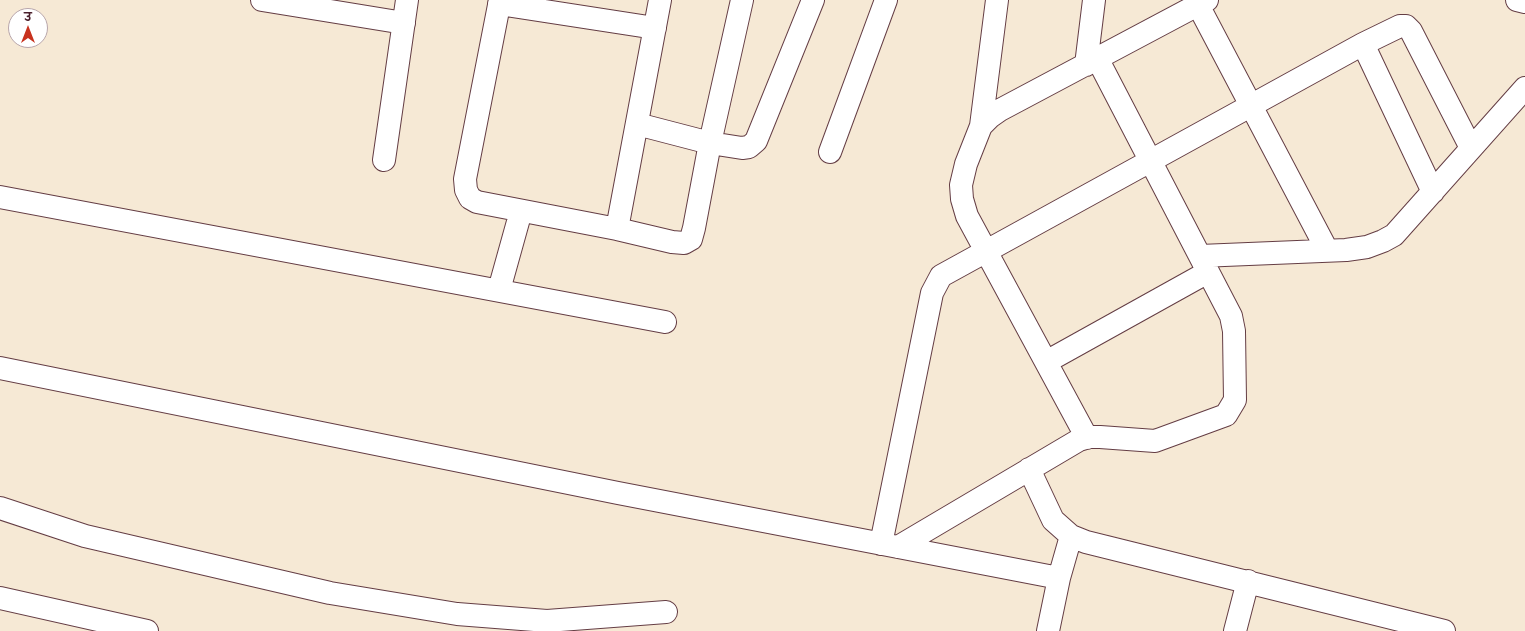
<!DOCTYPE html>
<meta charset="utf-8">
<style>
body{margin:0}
#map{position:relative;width:1525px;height:631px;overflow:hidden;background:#f6e9d5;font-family:Mali,"Playpen Sans Deva",sans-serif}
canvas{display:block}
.north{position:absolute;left:8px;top:8px;width:40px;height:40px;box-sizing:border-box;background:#fff;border:1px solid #b7a5aa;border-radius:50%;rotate:0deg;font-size:11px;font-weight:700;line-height:16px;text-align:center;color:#4a1f2b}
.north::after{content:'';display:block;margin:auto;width:14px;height:18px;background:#c8321e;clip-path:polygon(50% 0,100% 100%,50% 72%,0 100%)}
</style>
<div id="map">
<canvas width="1525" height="631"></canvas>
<div class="north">उ</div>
</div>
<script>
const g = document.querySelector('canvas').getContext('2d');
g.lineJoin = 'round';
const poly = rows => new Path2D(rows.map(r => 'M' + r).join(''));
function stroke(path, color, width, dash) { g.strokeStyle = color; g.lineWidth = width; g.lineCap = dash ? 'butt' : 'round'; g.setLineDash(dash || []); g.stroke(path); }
const minor = poly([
 [262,0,404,23],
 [500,0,465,179,466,190,470,198,477,202,617,229,672,242,684,243,691,239,694,228,710,143,742,0],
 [1517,0,1525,2],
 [499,4,655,28],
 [1198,5,1327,250],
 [1363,44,1433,192],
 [1086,65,1094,0],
 [637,124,710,143,742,148,749,147,756,141,813,0],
 [981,126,997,0],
 [830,152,886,0],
 [384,160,407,0],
 [0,197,665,322],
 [617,229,660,0],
 [1200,256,1346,250,1367,247,1383,241,1394,235,1525,88],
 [499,290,521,211],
 [1046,362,1208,272],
 [0,368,618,493,1059,578],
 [1087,438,967,216,962,199,961,185,966,164,981,126,990,117,1000,110,1207,0],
 [1029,469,1053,520,1071,536,1086,542,1444,631],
 [0,508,85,536,330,593,457,614,547,621,666,612],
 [881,544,932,293,941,276,1363,44,1400,26,1406,26,1411,31,1471,148],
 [898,547,1079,440,1089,437,1100,437,1155,441,1226,415,1235,400,1234,331,1231,316,1097,58],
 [0,598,147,631],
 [1048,631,1059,578,1071,536],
 [1235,631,1248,581]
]);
stroke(minor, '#643d44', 24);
stroke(minor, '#fff', 22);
</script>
